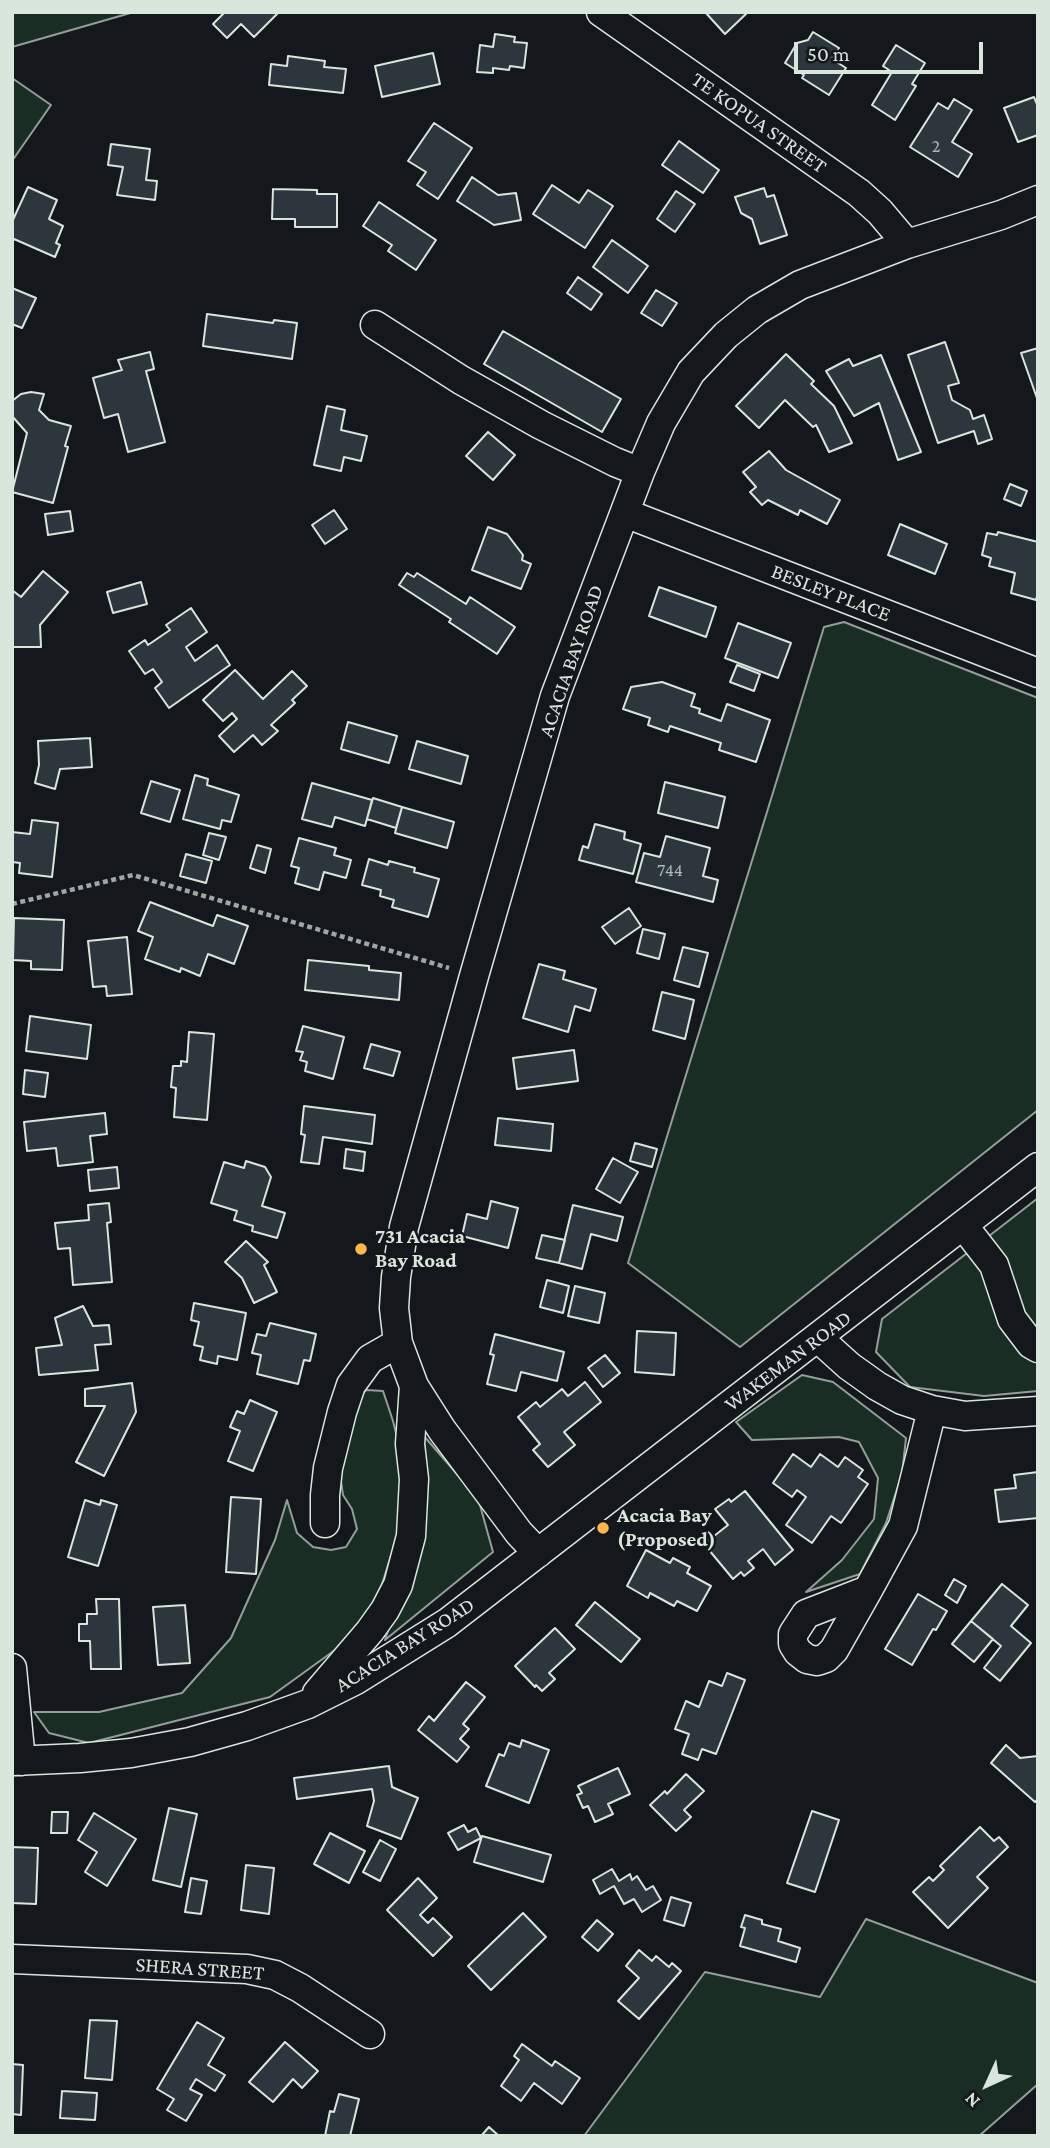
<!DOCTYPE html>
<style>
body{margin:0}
#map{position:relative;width:1050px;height:2148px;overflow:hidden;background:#14181c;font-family:"Crimson Pro",serif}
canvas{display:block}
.frame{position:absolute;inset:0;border:14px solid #d8e6dc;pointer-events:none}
.north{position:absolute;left:952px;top:2050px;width:70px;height:70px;-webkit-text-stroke:5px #14181c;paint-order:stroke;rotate:225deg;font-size:19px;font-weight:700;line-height:28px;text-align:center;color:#d8e6dc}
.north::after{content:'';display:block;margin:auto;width:24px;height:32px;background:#d8e6dc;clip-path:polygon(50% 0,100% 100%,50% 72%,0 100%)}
.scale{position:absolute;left:794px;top:42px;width:189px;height:32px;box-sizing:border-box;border:4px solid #d8e6dc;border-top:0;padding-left:9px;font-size:21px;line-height:24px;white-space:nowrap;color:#d8e6dc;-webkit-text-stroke:5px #14181c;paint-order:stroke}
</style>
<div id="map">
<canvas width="1050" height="2148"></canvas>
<div class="frame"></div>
<div class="north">N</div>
<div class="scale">50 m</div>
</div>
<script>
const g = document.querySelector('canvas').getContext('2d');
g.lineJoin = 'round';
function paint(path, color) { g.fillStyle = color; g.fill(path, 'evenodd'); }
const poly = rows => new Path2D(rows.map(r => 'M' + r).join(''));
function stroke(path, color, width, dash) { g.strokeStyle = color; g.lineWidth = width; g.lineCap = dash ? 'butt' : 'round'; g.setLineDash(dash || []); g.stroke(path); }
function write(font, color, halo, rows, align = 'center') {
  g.font = font + ' "Crimson Pro",serif'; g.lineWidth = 5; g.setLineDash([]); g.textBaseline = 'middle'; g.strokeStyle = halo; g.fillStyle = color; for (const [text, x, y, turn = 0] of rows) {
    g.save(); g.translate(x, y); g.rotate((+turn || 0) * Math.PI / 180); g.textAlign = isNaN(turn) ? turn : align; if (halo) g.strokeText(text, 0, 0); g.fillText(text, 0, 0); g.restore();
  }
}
const green = poly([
 [12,12,134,12,12,47,12,12],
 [12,78,51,105,12,161,12,78],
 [844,622,1038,698,1038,1110,740,1347,628,1263,824,627,844,622],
 [1038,1198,1038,1391,984,1396,910,1387,876,1352,882,1319,1038,1198],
 [802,1375,833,1382,906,1438,902,1474,886,1523,860,1574,806,1592,842,1560,874,1519,878,1478,859,1442,839,1437,752,1440,736,1422,802,1375],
 [366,1390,383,1391,393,1421,405,1468,397,1537,375,1606,335,1650,270,1697,89,1743,49,1733,34,1712,99,1712,182,1693,231,1638,275,1540,287,1500,297,1533,313,1547,331,1550,346,1547,357,1529,352,1509,343,1495,340,1475,353,1405,366,1390],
 [423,1435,478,1498,493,1552,385,1640,395,1608,423,1435],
 [866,1919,1038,1983,1038,2084,979,2136,584,2136,705,1972,820,1997,866,1919]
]);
const building = poly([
 [225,12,279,12,254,37,241,24,227,38,213,24,225,12],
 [705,12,748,12,725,34,705,12],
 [813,32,839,48,832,59,846,68,829,95,802,78,804,75,785,63,797,43,808,40,813,32],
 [495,34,515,37,514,42,527,43,524,68,510,66,509,70,493,68,493,73,477,72,480,45,493,47,495,34],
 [896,45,925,63,912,84,916,86,895,120,872,105,892,72,883,66,896,45],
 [433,53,440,84,382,97,375,66,433,53],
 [288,56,325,61,324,67,346,69,343,93,269,85,271,64,287,66,288,56],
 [1034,97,1038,107,1038,135,1018,142,1004,108,1034,97],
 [954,99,972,110,952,142,972,154,958,177,910,147,938,103,948,109,954,99],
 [434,123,472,148,438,199,417,185,426,172,408,161,434,123],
 [679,141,719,170,703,193,662,165,679,141],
 [111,144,150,149,146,180,157,181,155,200,117,195,123,167,108,165,111,144],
 [472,177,498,195,516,193,521,220,494,225,457,201,472,177],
 [552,185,579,203,588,190,613,206,585,248,533,214,552,185],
 [28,187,57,200,49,219,63,226,56,243,60,245,55,257,14,239,12,243,12,222,28,187],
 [764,188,767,197,774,195,787,235,760,244,752,219,741,213,735,197,764,188],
 [273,189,317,190,317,194,337,194,337,227,295,227,295,219,272,219,273,189],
 [676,191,695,204,675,232,657,219,676,191],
 [379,202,436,240,416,270,388,251,392,245,363,226,379,202],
 [612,240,648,266,628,293,593,267,612,240],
 [578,277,602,294,591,310,567,293,578,277],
 [12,288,36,298,22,328,12,324,12,288],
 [656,290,677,303,662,326,641,313,656,290],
 [207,314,273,323,274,320,297,323,292,359,203,346,207,314],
 [503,331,621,399,602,432,484,364,503,331],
 [945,342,959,383,948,386,952,400,970,410,973,419,984,415,992,439,978,444,974,431,938,443,908,355,945,342],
 [1038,348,1038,401,1021,353,1038,348],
 [150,352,154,369,146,371,165,442,128,452,118,414,104,418,93,378,122,370,118,360,150,352],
 [786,354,814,381,811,384,834,406,852,443,829,452,816,425,813,427,785,400,759,428,736,406,786,354],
 [881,355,921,452,898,460,879,403,854,416,826,371,849,359,853,366,881,355],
 [31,392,44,394,39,410,49,420,71,426,65,446,68,447,53,503,12,492,27,433,12,416,12,401,21,394,31,392],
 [327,406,345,410,341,430,367,436,361,461,344,457,341,471,314,465,327,406],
 [488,432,515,455,493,480,466,456,488,432],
 [769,451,786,470,840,500,827,524,800,510,798,515,768,500,762,505,750,492,756,487,743,472,769,451],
 [1010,484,1027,491,1021,506,1004,499,1010,484],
 [334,510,347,529,325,544,312,525,334,510],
 [70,511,73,531,48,535,45,514,70,511],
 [900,524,947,544,935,574,888,555,900,524],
 [488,527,507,534,523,555,522,560,531,564,521,589,472,570,488,527],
 [998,532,1038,542,1038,592,1036,600,1011,593,1015,573,989,566,991,558,982,555,987,533,997,535,998,532],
 [43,571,68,592,40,625,41,647,12,647,12,590,21,597,43,571],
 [407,573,414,577,417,573,466,604,470,597,515,627,497,654,449,622,451,619,399,585,407,573],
 [141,582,147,604,113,613,107,592,141,582],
 [659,587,716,607,706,637,649,616,659,587],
 [191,608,207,632,186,647,195,661,217,645,230,665,169,708,155,688,162,682,153,669,145,674,129,651,145,640,148,645,170,630,166,625,191,608],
 [738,623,791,643,778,678,725,658,738,623],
 [737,665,760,674,754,691,730,682,737,665],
 [235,670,263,699,292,671,307,686,292,700,295,703,271,725,278,731,262,745,253,735,234,752,219,736,237,719,232,713,223,721,203,700,235,670],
 [662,682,695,694,691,706,700,709,699,713,721,721,727,704,770,720,756,762,719,750,721,743,670,726,668,732,648,725,650,718,623,709,631,687,662,682],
 [348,722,397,736,389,763,341,749,348,722],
 [90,738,92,767,60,769,55,789,35,783,39,765,38,741,90,738],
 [417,741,468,756,461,784,409,769,417,741],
 [195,775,208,779,207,785,239,795,231,822,222,820,220,829,183,819,195,775],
 [151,781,180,790,170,822,141,813,151,781],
 [665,782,725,797,718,828,658,813,665,782],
 [312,783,372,800,365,826,335,817,332,827,302,819,312,783],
 [373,798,402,807,396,828,367,819,373,798],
 [402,807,454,822,447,848,395,833,402,807],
 [32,820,58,823,52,877,19,873,20,863,12,862,12,832,30,834,32,820],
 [595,824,625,832,624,839,641,844,633,874,579,860,583,846,588,848,595,824],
 [209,833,226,837,219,860,203,855,209,833],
 [666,836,710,848,703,876,718,880,713,902,636,882,644,853,660,857,666,836],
 [299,838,336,848,334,855,351,860,346,878,324,872,319,890,295,883,299,868,291,866,299,838],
 [257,845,271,849,265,873,250,868,257,845],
 [186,854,212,861,206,883,180,876,186,854],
 [369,859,388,865,389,861,415,868,414,872,439,879,428,917,392,907,394,900,380,896,381,890,362,885,369,859],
 [150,902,213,926,217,915,248,926,234,964,208,954,200,976,181,968,180,972,145,959,153,937,138,931,150,902],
 [629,908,641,926,615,944,602,927,629,908],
 [14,918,64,920,62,970,31,969,31,961,13,960,14,918],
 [643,929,665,934,659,959,637,953,643,929],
 [127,937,132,994,107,996,106,986,93,987,88,941,127,937],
 [683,947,708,953,699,987,674,980,683,947],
 [308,960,369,966,369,970,401,973,399,1000,305,990,308,960],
 [539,964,565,971,563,979,596,989,590,1011,575,1006,568,1032,523,1018,539,964],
 [662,992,694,1000,685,1039,653,1030,662,992],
 [30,1016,91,1025,87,1059,26,1051,30,1016],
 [303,1026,344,1037,333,1079,305,1071,307,1062,300,1060,303,1052,296,1051,303,1026],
 [189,1032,214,1034,207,1120,174,1117,176,1088,171,1087,173,1066,181,1066,181,1061,187,1062,189,1032],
 [371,1044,400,1052,393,1076,364,1068,371,1044],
 [574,1050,578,1081,517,1089,513,1058,574,1050],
 [25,1070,48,1073,45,1097,23,1094,25,1070],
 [304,1106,375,1115,372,1144,323,1137,319,1164,301,1162,305,1135,301,1134,304,1106],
 [105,1113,107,1134,90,1136,93,1162,58,1166,56,1148,27,1151,24,1122,105,1113],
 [498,1118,553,1124,551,1151,495,1145,498,1118],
 [635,1143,657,1149,652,1167,630,1161,635,1143],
 [346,1149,365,1152,363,1171,344,1168,346,1149],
 [613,1158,638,1172,620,1203,596,1189,613,1158],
 [246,1161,265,1167,271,1177,262,1206,285,1213,277,1238,252,1231,253,1226,234,1220,237,1211,211,1203,224,1162,244,1168,246,1161],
 [117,1167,119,1188,90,1191,88,1170,117,1167],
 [491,1201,518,1208,508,1248,462,1236,467,1214,487,1219,491,1201],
 [109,1203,111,1222,107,1223,112,1282,73,1285,70,1248,58,1249,55,1223,89,1220,88,1205,109,1203],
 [573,1205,623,1217,617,1241,591,1234,582,1269,559,1263,573,1205],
 [542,1235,565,1240,559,1263,536,1258,542,1235],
 [246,1241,268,1262,264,1265,277,1292,254,1303,242,1278,225,1262,246,1241],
 [547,1280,569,1286,563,1313,540,1307,547,1280],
 [575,1286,605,1293,599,1323,568,1316,575,1286],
 [194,1303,246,1313,237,1360,218,1356,217,1364,200,1360,203,1347,194,1345,199,1322,191,1320,194,1303],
 [83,1306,93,1326,109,1325,111,1344,95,1345,98,1370,39,1375,36,1348,62,1345,55,1318,83,1306],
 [270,1323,316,1334,310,1361,304,1360,298,1384,257,1374,261,1355,252,1353,257,1334,266,1336,270,1323],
 [637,1331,676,1333,674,1375,635,1372,637,1331],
 [495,1334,564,1352,557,1381,521,1372,516,1391,487,1384,494,1355,490,1354,495,1334],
 [605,1355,620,1373,603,1387,588,1368,605,1355],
 [585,1382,601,1402,564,1432,575,1445,548,1467,533,1450,540,1444,518,1417,536,1402,540,1407,562,1389,568,1396,585,1382],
 [132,1383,136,1412,104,1476,76,1462,105,1406,85,1406,85,1389,132,1383],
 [250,1400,277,1412,253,1471,228,1461,240,1431,230,1427,237,1411,244,1414,250,1400],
 [793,1454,811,1467,820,1454,838,1467,845,1457,863,1470,858,1477,868,1484,841,1523,831,1516,812,1543,786,1525,806,1497,797,1490,792,1497,773,1483,793,1454],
 [1038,1472,1038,1518,999,1522,995,1490,1016,1488,1014,1475,1038,1472],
 [745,1491,793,1550,775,1565,763,1549,748,1561,754,1568,744,1576,741,1572,733,1579,704,1544,728,1525,715,1509,729,1499,731,1502,745,1491],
 [231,1497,261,1499,256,1574,226,1572,231,1497],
 [85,1500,100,1505,101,1500,117,1505,98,1566,68,1557,85,1500],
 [646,1550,670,1563,673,1558,690,1567,687,1573,711,1586,697,1611,677,1601,674,1606,650,1593,648,1598,627,1586,646,1550],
 [954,1579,966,1586,957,1603,945,1595,954,1579],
 [1002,1584,1028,1605,1011,1626,1031,1643,1000,1681,984,1668,1001,1646,971,1621,1002,1584],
 [918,1594,947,1611,936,1630,933,1629,912,1665,885,1649,918,1594],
 [96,1599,119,1599,121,1669,91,1669,90,1641,79,1641,79,1624,87,1624,87,1614,97,1614,96,1599],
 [595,1602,640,1639,621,1662,576,1625,595,1602],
 [185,1605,190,1663,158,1665,153,1607,185,1605],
 [971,1621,993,1639,974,1662,952,1644,971,1621],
 [555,1628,575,1649,549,1673,555,1679,542,1691,536,1685,535,1687,515,1666,555,1628],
 [727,1673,745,1680,716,1754,702,1749,698,1760,682,1754,689,1734,675,1729,686,1701,699,1707,709,1681,722,1686,727,1673],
 [466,1682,485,1697,463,1724,469,1729,460,1739,469,1747,457,1762,418,1730,429,1716,434,1721,466,1682],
 [522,1740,549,1750,529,1803,486,1786,499,1754,504,1756,509,1743,520,1747,522,1740],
 [1006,1745,1020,1758,1038,1756,1038,1799,1035,1802,991,1763,1006,1745],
 [389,1766,392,1787,418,1798,401,1839,367,1826,374,1801,372,1789,297,1799,294,1778,389,1766],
 [618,1768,630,1794,608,1804,613,1814,595,1822,588,1806,583,1808,577,1795,582,1793,578,1786,618,1768],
 [686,1774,704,1791,684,1810,691,1817,676,1831,650,1805,665,1791,667,1794,686,1774],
 [169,1808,197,1814,181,1887,153,1880,169,1808],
 [812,1811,839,1820,815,1892,787,1883,812,1811],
 [52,1812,68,1812,67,1833,51,1833,52,1812],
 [94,1813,136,1839,107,1886,85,1872,97,1852,78,1840,94,1813],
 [464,1825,468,1832,476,1828,481,1838,458,1850,448,1833,464,1825],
 [980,1827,994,1841,999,1837,1008,1847,977,1877,988,1888,948,1928,913,1892,929,1877,933,1881,944,1870,940,1866,980,1827],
 [330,1833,365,1851,349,1883,314,1864,330,1833],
 [482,1836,551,1855,543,1882,474,1862,482,1836],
 [380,1840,396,1849,380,1881,363,1872,380,1840],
 [12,1847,38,1848,36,1904,12,1903,12,1847],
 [246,1865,274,1868,269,1914,241,1910,246,1865],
 [612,1869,619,1881,630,1874,632,1880,637,1876,646,1890,653,1886,661,1900,642,1912,634,1899,624,1904,614,1886,600,1894,593,1880,612,1869],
 [191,1878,207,1881,201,1914,185,1912,191,1878],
 [418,1878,437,1898,420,1915,428,1923,433,1918,452,1937,433,1956,387,1910,418,1878],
 [671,1897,691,1903,684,1926,664,1920,671,1897],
 [523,1913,546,1937,491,1990,468,1966,523,1913],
 [745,1915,762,1920,762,1924,781,1929,778,1941,800,1948,796,1962,740,1946,745,1928,741,1927,745,1915],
 [597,1920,613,1934,598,1951,582,1937,597,1920],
 [639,1950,652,1961,656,1956,669,1967,672,1963,681,1971,639,2019,618,2001,639,1978,626,1966,639,1950],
 [90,2020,117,2021,112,2080,85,2078,90,2020],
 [197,2022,224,2038,208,2065,225,2075,215,2091,196,2079,190,2089,202,2095,186,2121,167,2110,174,2099,157,2089,197,2022],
 [285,2042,318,2071,302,2088,293,2079,273,2102,249,2082,285,2042],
 [522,2044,552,2066,555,2061,580,2078,562,2104,534,2083,521,2101,501,2086,519,2060,514,2056,522,2044],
 [12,2064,23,2065,21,2115,12,2114,12,2064],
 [62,2091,97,2093,95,2120,60,2118,62,2091],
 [339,2094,359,2099,350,2136,325,2136,330,2111,334,2112,339,2094],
 [489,2127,499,2136,481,2136,489,2127]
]);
const path = poly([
 [12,904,133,875,449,968]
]);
const minor = poly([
 [601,12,859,193,880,212,907,244],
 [375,325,461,380,541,425,615,462,640,472],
 [625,513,1038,673],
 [963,1225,994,1265,1012,1319,1031,1344,1038,1348],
 [818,1338,849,1366,877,1386,902,1400,932,1410,965,1416,1038,1411],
 [325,1523,325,1495,328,1468,342,1412,351,1385,370,1359,398,1343],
 [538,1553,519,1533,442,1430,414,1386,398,1343,394,1308,396,1277,404,1227,474,976,555,696,640,472,661,423,691,372,726,335,757,310,800,285,907,244,1001,215,1038,200],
 [868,1590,806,1614,793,1634,793,1644,798,1652,807,1659,817,1661,826,1658,834,1650,868,1590,903,1526,932,1410],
 [12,1668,21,1761],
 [317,1693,370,1631,385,1610,398,1585,411,1536,414,1479,410,1444,414,1386],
 [12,1761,80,1758,131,1753,190,1742,247,1726,308,1704,354,1681,447,1623,1038,1167],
 [12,1959,247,1969,275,1975,300,1988,370,2034]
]);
const markers = [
 [361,1249,7,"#ffb74d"],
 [603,1528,7,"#ffb74d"]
];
const numberNames = [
 ["2",936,146],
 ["744",670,870]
];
const streetNames = [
 ["TE KOPUA STREET",759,123,35],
 ["BESLEY PLACE",831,593,21],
 ["ACACIA BAY ROAD",571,661,-71],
 ["WAKEMAN ROAD",788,1361,-37],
 ["ACACIA BAY ROAD",405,1645,-32],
 ["SHERA STREET",200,1969,4]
];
const poiNames = [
 ["731 Acacia",375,1237],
 ["Bay Road",375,1261],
 ["Acacia Bay",617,1516],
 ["(Proposed)",617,1540]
];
paint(green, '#1a2d24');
stroke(green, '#939e99', 2);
paint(building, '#2c363c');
stroke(building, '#d8e6dc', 2);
stroke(minor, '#d8e6dc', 31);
stroke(path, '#9da8a2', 4.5, [5, 3.5]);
stroke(minor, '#14181c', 28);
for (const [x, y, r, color] of markers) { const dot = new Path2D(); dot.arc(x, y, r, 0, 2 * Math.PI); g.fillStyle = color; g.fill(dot); stroke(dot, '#14181c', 2.5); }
write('18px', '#adbab4', null, numberNames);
write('21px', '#d8e6dc', '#14181c', streetNames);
write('bold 21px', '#d8e6dc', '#14181c', poiNames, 'left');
</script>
